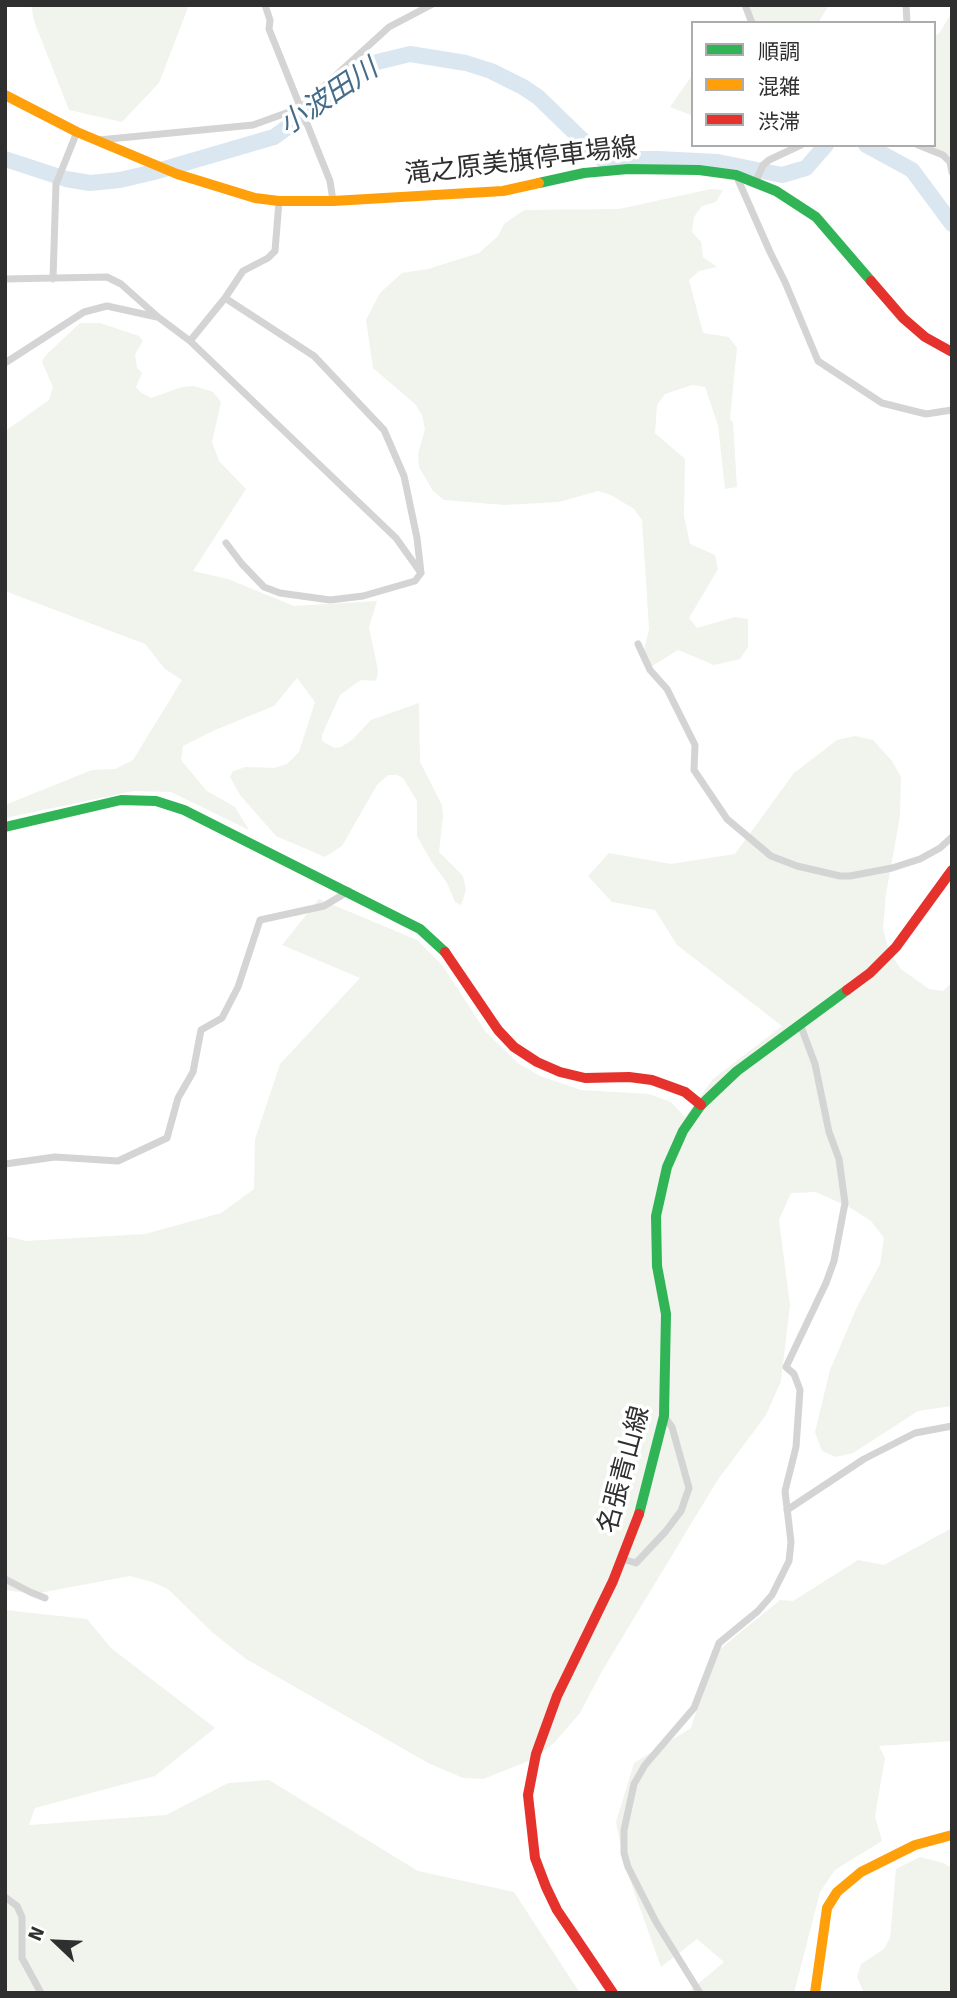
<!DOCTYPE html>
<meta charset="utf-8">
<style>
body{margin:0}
#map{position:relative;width:957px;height:1998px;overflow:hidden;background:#fff;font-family:Signika,"Noto Sans JP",sans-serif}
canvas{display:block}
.frame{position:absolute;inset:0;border:7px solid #2f2f2f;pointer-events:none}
.legend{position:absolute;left:691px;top:21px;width:245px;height:126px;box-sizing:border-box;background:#fff;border:2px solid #acacac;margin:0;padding:9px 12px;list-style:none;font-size:21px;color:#2f2f2f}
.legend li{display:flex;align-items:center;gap:14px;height:35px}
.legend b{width:35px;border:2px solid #acacac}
.north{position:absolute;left:21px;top:1907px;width:70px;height:70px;-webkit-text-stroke:5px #fff;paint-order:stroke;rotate:293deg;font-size:19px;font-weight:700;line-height:28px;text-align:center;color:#2f2f2f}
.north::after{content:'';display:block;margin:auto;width:24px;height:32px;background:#2f2f2f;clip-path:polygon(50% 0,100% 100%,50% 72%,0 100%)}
</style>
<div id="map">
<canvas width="957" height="1998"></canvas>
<div class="frame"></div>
<ul class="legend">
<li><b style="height:9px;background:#30b455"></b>順調</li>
<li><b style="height:9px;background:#ff9f0a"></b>混雑</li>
<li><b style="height:9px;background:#e5322d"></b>渋滞</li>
</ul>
<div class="north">N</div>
</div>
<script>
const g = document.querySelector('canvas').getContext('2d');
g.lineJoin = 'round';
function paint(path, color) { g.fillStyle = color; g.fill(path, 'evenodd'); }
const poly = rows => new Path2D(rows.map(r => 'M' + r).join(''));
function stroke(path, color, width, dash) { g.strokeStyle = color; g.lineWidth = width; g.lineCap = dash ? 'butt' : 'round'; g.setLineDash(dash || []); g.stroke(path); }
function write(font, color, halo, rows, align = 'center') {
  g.font = font + ' Signika,"Noto Sans JP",sans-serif'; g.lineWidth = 7; g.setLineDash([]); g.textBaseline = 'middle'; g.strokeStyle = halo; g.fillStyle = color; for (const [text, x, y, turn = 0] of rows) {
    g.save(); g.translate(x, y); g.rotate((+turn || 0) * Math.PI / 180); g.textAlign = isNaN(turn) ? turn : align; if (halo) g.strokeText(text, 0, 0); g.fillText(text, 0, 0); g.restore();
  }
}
const green = poly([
 [31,5,189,5,159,83,122,122,69,110,34,21],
 [748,5,829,5,818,23,753,23],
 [952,12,952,155,940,155,925,145,934,145,934,37,940,32],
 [693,74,693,116,670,107],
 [711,189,723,190,716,202,702,206,694,217,692,232,701,242,703,257,717,267,699,271,689,280,703,333,729,337,737,348,730,419,733,422,737,487,725,489,718,425,705,387,692,385,665,394,657,405,655,433,685,459,684,516,690,544,715,555,718,569,689,618,697,628,735,617,748,619,748,647,740,659,714,665,678,650,652,666,643,655,649,629,642,520,634,509,611,495,598,491,559,502,504,505,444,500,433,491,419,467,418,454,425,429,422,415,415,404,373,368,366,320,380,293,402,273,428,269,479,253,498,236,504,224,524,210,619,209],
 [80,323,100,323,139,336,143,341,135,354,137,368,142,373,136,387,140,392,151,398,182,387,194,386,213,392,221,402,212,442,219,461,246,489,193,571,228,579,294,606,377,601,369,627,378,670,377,678,375,681,361,680,340,695,322,735,322,741,335,748,341,747,352,740,371,720,419,703,420,762,442,805,443,816,439,852,463,876,466,890,461,905,455,902,447,883,431,861,417,836,417,801,403,778,397,775,388,775,377,785,342,846,325,857,276,836,240,795,230,777,233,771,246,767,274,768,287,764,299,752,315,702,297,678,274,706,215,730,183,746,181,760,207,791,235,807,249,830,171,792,134,791,5,818,5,805,92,770,115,769,133,760,182,680,165,669,145,644,5,591,5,431,49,400,53,387,42,362,45,356],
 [855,736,873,740,892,761,901,777,900,816,886,894,883,929,889,951,901,969,929,989,943,991,952,982,952,1406,918,1411,853,1453,836,1457,822,1451,815,1432,830,1370,857,1307,880,1264,884,1238,871,1221,849,1207,816,1192,791,1193,779,1220,790,1305,781,1381,766,1415,717,1481,602,1671,580,1713,555,1742,536,1758,483,1779,463,1778,428,1763,246,1659,213,1633,168,1589,152,1582,130,1576,34,1594,5,1590,5,1236,26,1241,145,1234,221,1213,254,1189,255,1139,280,1064,360,978,282,945,319,899,417,940,443,966,485,1031,518,1063,540,1076,581,1090,649,1094,671,1102,685,1117,713,1079,782,1026,677,945,655,910,612,902,588,876,609,853,671,864,735,854,794,773,837,740],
 [952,1528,952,1741,879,1746,885,1758,875,1816,882,1841,835,1870,820,1892,794,1993,687,1993,724,1962,697,1939,661,1967,625,1866,616,1822,634,1763,691,1728,714,1654,780,1600,793,1601,858,1560,884,1565],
 [5,1610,87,1619,111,1648,215,1728,155,1776,35,1808,29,1825,166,1815,228,1783,269,1780,418,1871,514,1892,580,1993,5,1993],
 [920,1857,943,1863,952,1868,952,1993,864,1993,857,1977,861,1964,884,1949,890,1938,896,1869]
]);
const river = poly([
 [866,145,912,170,952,224],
 [5,159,66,179,90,183,120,180,154,172,274,137,377,62,410,54,466,63,491,71,523,87,538,97,602,159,658,159,718,162,782,175,806,168,826,145]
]);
const street = poly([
 [265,5,270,20,269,29,330,181,333,201],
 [745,5,752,23],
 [906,5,907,23],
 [99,140,253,125,300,108,389,27,431,5],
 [918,145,943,155,950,162,952,172],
 [736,175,770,252,785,282,818,361,882,403,926,414,952,410],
 [755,183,763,165,769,160,801,145],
 [5,279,107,277,121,284,158,317,190,341,396,538,421,573],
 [53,279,56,184,77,132],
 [225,298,314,356,384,430,404,476,417,538,421,573,415,581,363,596,330,600,280,593,264,587,242,564,226,543],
 [190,341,225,298,243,271,268,258,275,251,279,201],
 [5,363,84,312,107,306,157,317],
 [638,644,650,670,667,689,695,745,694,770,727,819,771,856,797,866,840,876,850,876,892,868,920,859,940,848,952,837],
 [5,1164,55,1157,118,1161,167,1138,178,1098,193,1072,201,1030,222,1018,238,987,260,920,324,906,349,891],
 [787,1510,864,1459,915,1433,952,1426],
 [622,1559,636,1563,666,1531,681,1511,689,1488,672,1427,664,1416],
 [5,1579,30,1592,45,1598],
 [5,1897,17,1906,22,1917,22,1958,41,1993],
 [700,1993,656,1922,628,1867,624,1853,624,1830,634,1784,645,1765,694,1708,719,1643,758,1611,772,1595,789,1561,791,1542,785,1491,796,1447,800,1390,794,1374,786,1367,826,1283,834,1261,845,1203,839,1159,829,1132,815,1064,800,1024]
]);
const fast = poly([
 [539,183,584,173,628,169,699,170,736,175,776,191,816,217,871,281],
 [5,827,121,800,156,801,184,810,420,929,445,952],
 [639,1514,664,1416,666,1314,657,1266,656,1216,667,1167,683,1131,701,1105,737,1071,847,990]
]);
const slow = poly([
 [5,95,77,132,177,174,255,198,279,201,333,201,503,191,539,183],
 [815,1993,827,1908,837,1892,861,1872,915,1845,952,1835]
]);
const jam = poly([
 [871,281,903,318,925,337,952,352],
 [445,952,498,1030,514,1047,537,1062,560,1072,585,1078,629,1077,652,1080,685,1092,701,1105],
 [847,990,870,973,896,947,952,870],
 [613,1993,557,1910,546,1887,535,1858,528,1795,536,1754,557,1696,613,1581,639,1514]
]);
const streetNames = [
 ["滝之原美旗停車場線",521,162,-7],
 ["名張青山線",625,1470,-75]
];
const waterNames = [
 ["小波田川",329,98,-34]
];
paint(green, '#f0f4ed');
stroke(river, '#dbe7f0', 16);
stroke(street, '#d4d4d4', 7);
stroke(fast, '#30b455', 10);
stroke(slow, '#ff9f0a', 10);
stroke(jam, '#e5322d', 10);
write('26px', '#2f2f2f', '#fff', streetNames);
write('italic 28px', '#436d8a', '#fff', waterNames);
</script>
